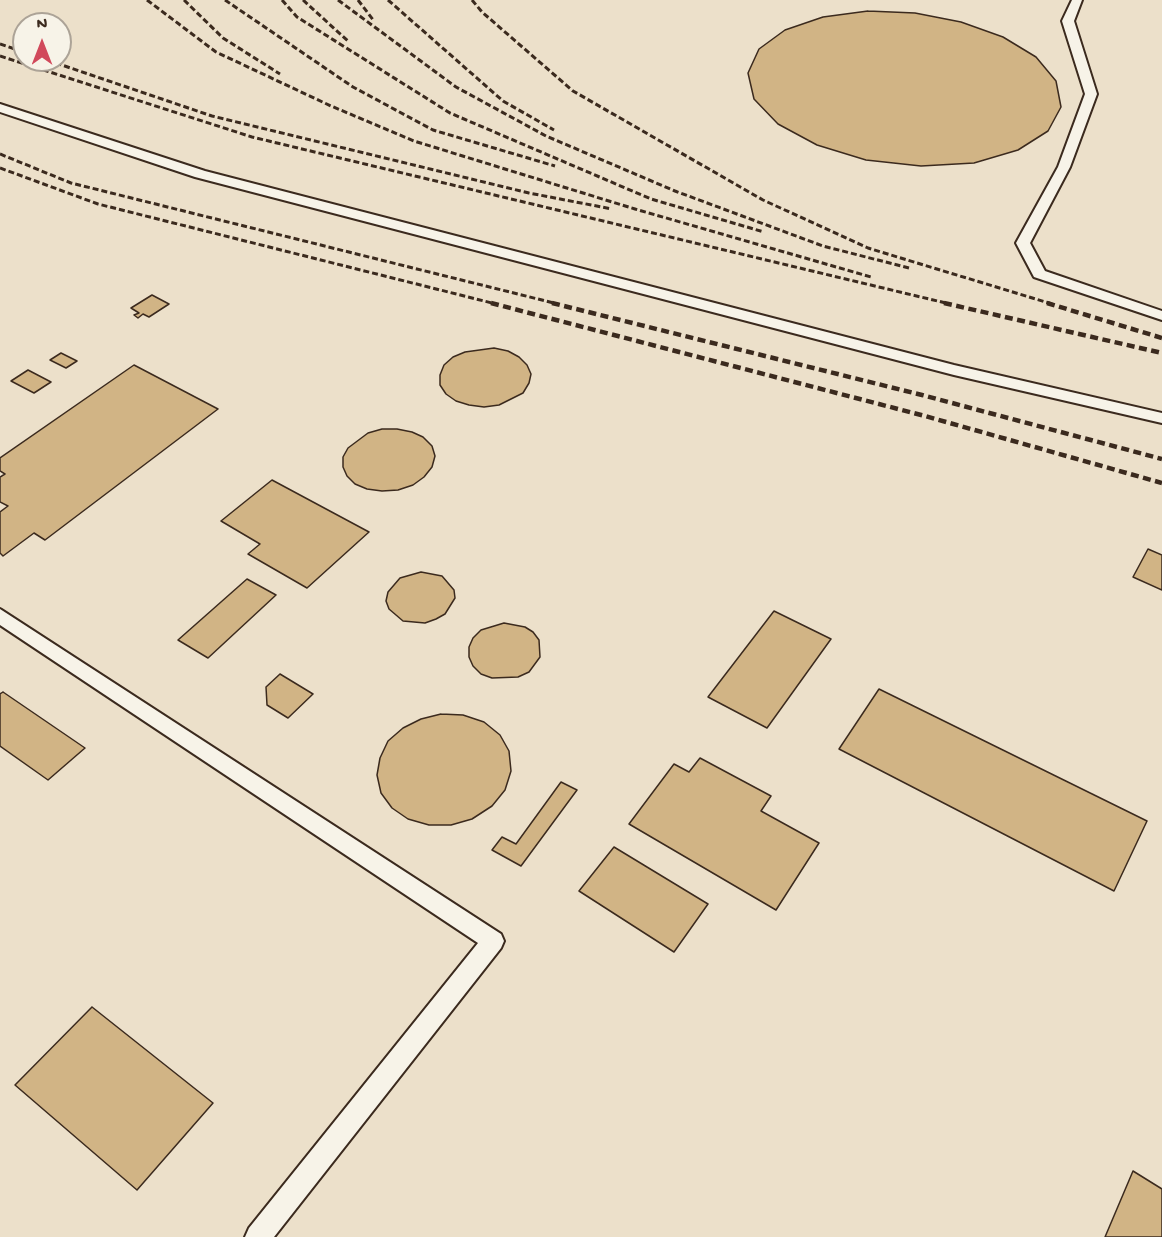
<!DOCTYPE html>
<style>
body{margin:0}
#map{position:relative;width:1162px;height:1237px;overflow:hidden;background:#f7f3e8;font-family:"Gochi Hand",sans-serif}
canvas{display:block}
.north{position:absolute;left:12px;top:12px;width:60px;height:60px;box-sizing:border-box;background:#f7f3e8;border:2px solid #aca397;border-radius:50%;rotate:0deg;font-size:16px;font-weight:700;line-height:24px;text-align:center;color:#3b2a1e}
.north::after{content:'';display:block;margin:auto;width:21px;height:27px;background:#d1495b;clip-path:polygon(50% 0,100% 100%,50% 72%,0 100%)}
</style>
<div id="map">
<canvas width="1162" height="1237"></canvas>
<div class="north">N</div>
</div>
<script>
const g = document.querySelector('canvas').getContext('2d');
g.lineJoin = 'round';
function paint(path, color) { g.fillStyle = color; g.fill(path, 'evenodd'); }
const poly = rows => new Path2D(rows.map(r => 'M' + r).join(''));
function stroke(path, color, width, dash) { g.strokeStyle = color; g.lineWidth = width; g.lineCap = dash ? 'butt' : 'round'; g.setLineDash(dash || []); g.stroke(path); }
const built = poly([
 [0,0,1162,0,1162,1237,0,1237],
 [24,24,60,24,60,60,24,60]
]);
const building = poly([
 [868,11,915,13,961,22,1003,37,1036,57,1056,81,1061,107,1048,131,1018,150,974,163,921,166,866,160,817,145,778,124,754,99,748,73,759,49,785,30,823,17,868,11],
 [152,295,169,304,149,317,143,314,138,318,134,315,139,313,131,308,152,295],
 [494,348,508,351,519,357,527,365,531,374,529,383,523,393,499,405,484,407,469,405,456,401,446,394,440,385,440,375,444,365,453,357,465,352,494,348],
 [61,353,77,361,66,368,50,360,61,353],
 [134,365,218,409,45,540,34,533,3,556,0,553,0,512,8,506,0,502,0,477,5,474,0,471,0,458,134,365],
 [28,370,51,382,34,393,11,381,28,370],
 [382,429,397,429,412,432,423,437,432,446,435,456,432,467,424,477,413,485,398,490,382,491,367,489,355,484,347,476,343,467,343,457,348,448,368,433,382,429],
 [272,480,369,532,307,588,248,554,260,544,221,521,272,480],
 [1148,549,1162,555,1162,590,1133,577,1148,549],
 [421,572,442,576,454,590,455,598,445,614,436,619,425,623,403,621,389,609,386,601,388,592,400,578,421,572],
 [247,579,276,595,208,658,178,640,247,579],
 [774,611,831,639,767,728,708,697,774,611],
 [504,623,525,627,533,632,539,640,540,657,529,672,518,677,492,678,481,674,473,666,469,657,469,647,473,638,481,630,504,623],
 [280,674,313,694,288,718,267,705,266,687,280,674],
 [879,689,1147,821,1114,891,839,749,879,689],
 [3,692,85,748,48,780,0,746,0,694,3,692],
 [441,714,463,715,484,722,500,735,509,751,511,771,505,790,492,806,472,819,451,825,429,825,408,819,392,808,381,793,377,775,380,758,388,741,403,728,421,719,441,714],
 [700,758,771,796,761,811,819,843,776,910,629,824,674,764,689,772,700,758],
 [561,782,577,790,521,866,492,850,502,837,516,844,561,782],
 [614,847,708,904,674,952,579,891,614,847],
 [92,1007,213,1103,137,1190,15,1085,92,1007],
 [1133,1171,1162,1189,1162,1237,1105,1237,1133,1171]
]);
const lane = poly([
 [1072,0,1082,0,1074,21,1097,94,1070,167,1030,243,1045,271,1162,311,1162,320,1034,277,1016,243,1058,167,1085,94,1062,21,1072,0],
 [0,104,205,171,954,365,1162,413,1162,423,954,375,195,177,0,112,0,104],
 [0,609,501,934,504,941,501,948,274,1237,245,1237,249,1228,478,943,0,625,0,609]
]);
const railFar1 = poly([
 [147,0,216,52,331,106,414,141,635,209,871,277],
 [184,0,223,38,280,74],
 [225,0,353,87,433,130,555,166],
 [282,0,297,17,450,113,651,199,764,232],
 [303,0,349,42],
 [338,0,456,87,546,136,675,191,823,246,909,268],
 [358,0,374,21],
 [388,0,503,101,554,130],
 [472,0,482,12,573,91,763,200,868,248,1052,304],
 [0,44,24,52],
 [0,56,252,137,950,304],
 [47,60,212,116,529,193,612,209],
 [0,154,71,183,558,304],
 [0,168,98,204,496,304]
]);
const rail = poly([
 [491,303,925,416,1162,483],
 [552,303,922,395,1162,459],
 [944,303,1162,353],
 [1047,303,1162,338]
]);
paint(built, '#ece0ca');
paint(building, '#d1b485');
stroke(building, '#3b2a1e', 1.5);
stroke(lane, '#3b2a1e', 4);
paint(lane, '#f7f3e8');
stroke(railFar1, '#3b2a1e', 3, [6, 3]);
stroke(rail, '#3b2a1e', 4.5, [8, 4.5]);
</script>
